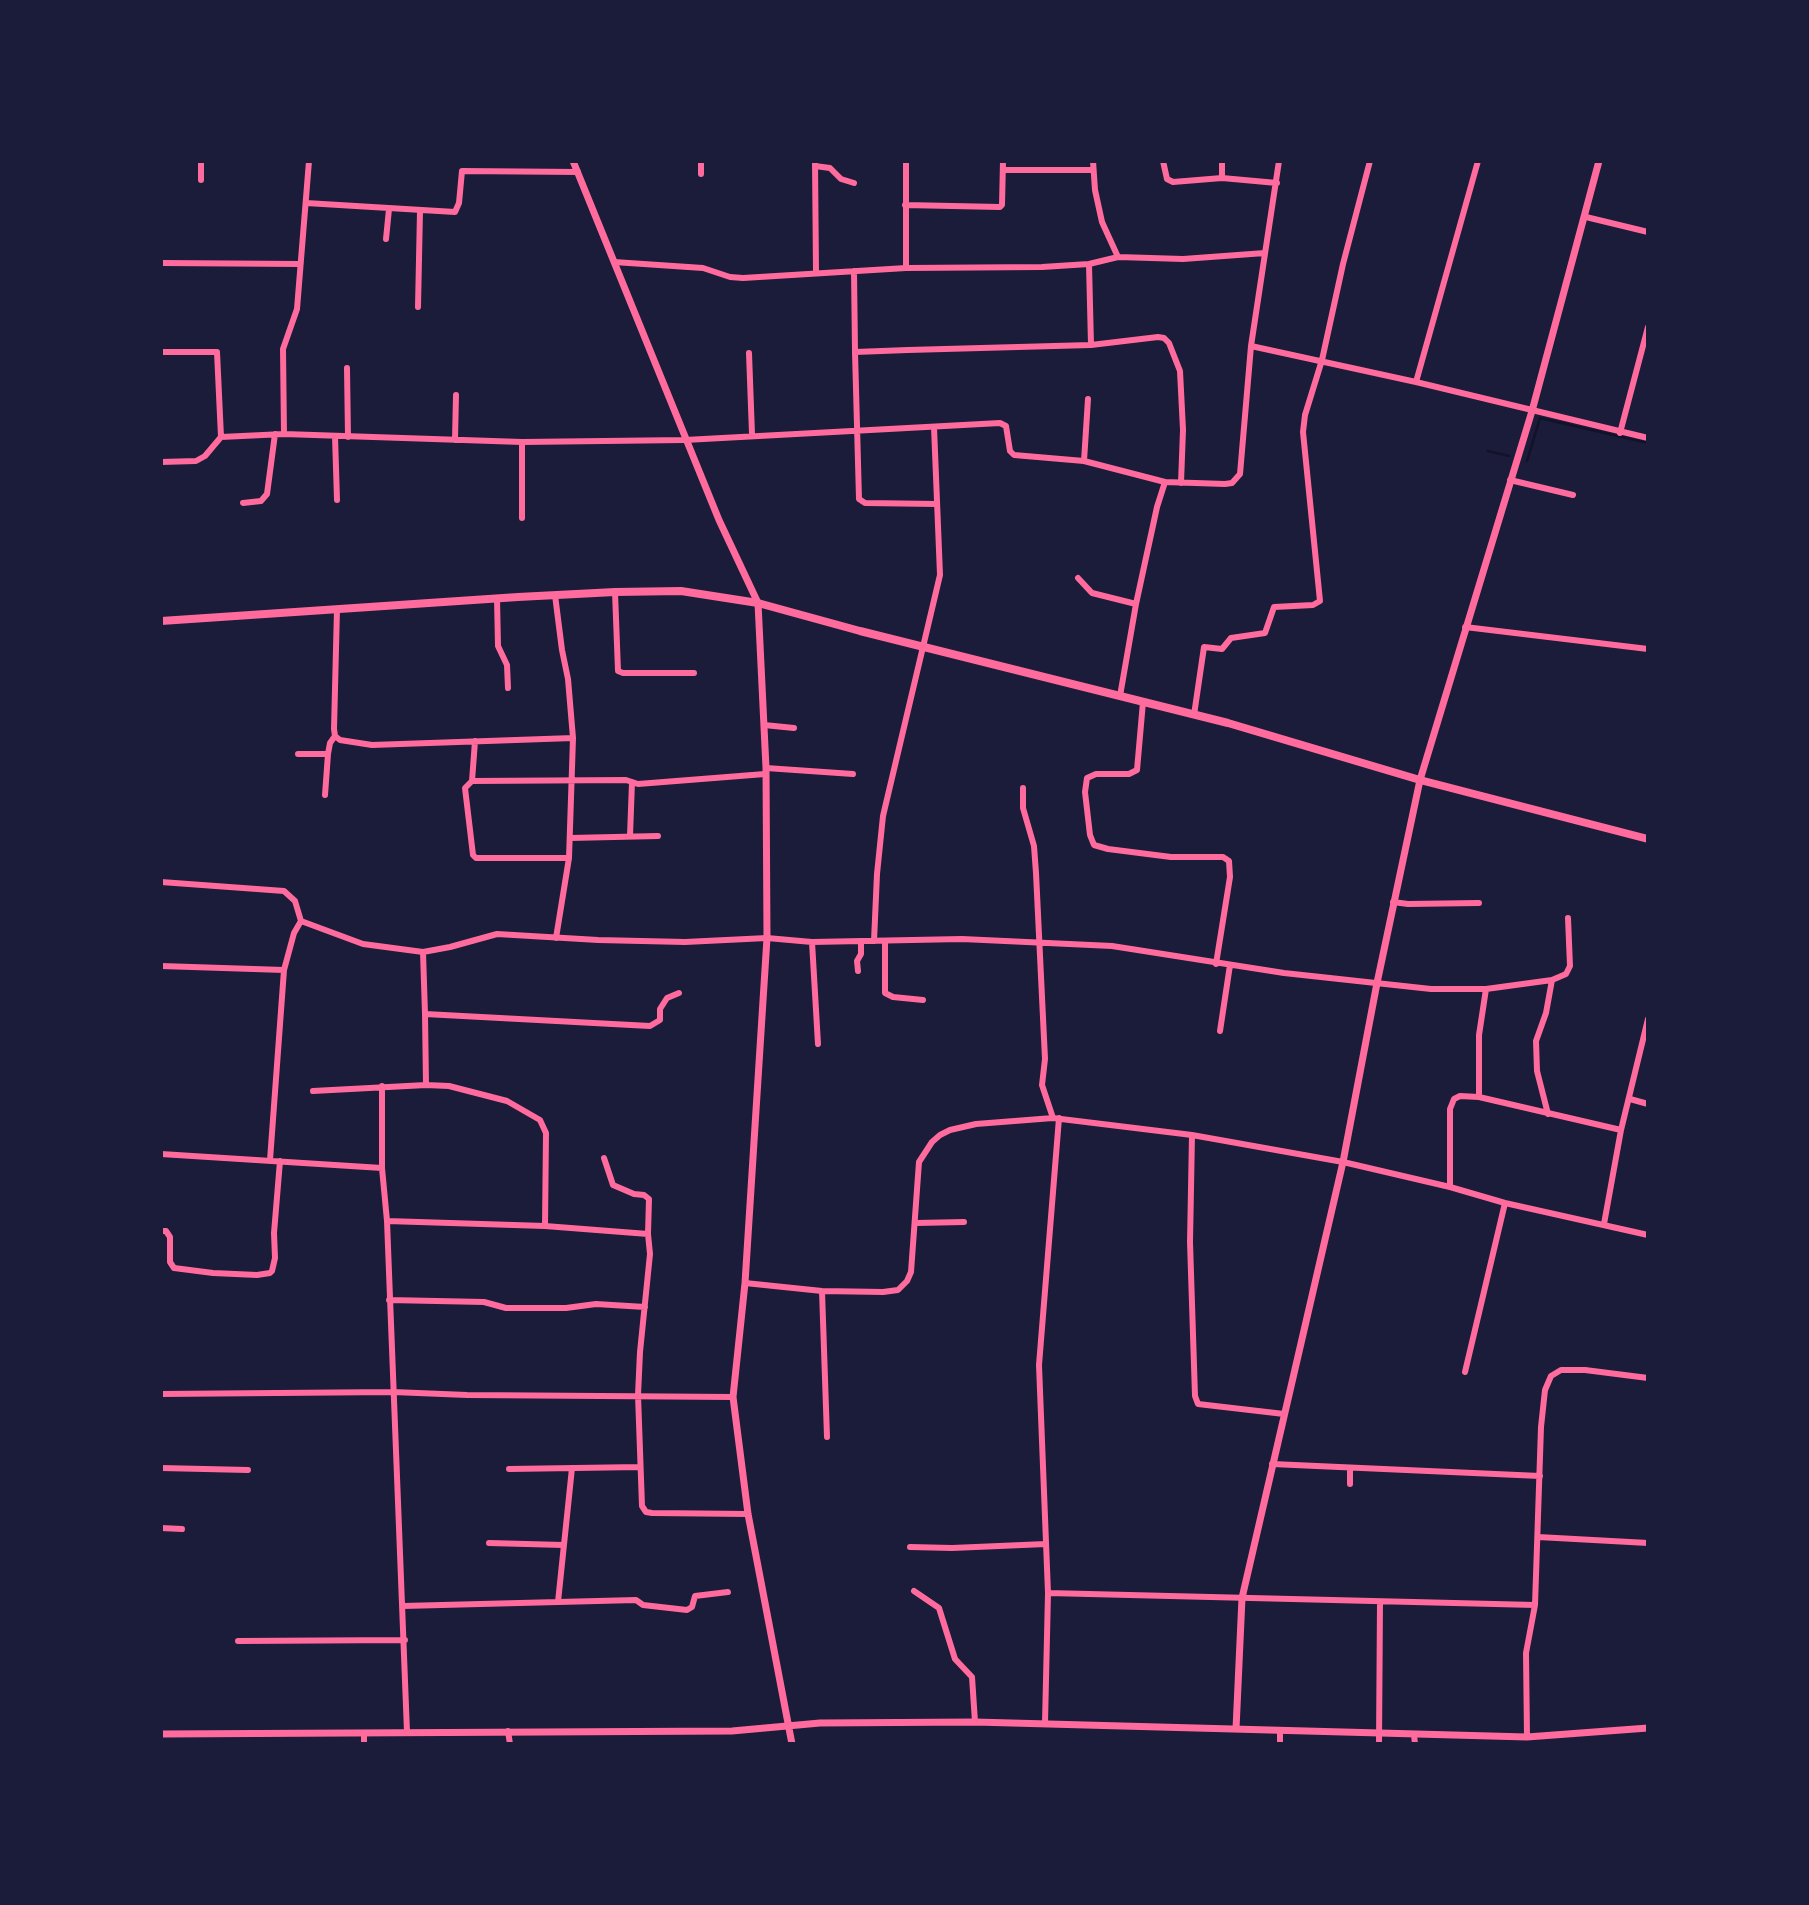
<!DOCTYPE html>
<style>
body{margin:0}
#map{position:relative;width:1809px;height:1905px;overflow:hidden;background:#1b1b3a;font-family:Jost,sans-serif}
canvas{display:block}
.frame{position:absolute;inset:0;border:163px solid #1b1b3a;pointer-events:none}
</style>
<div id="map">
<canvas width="1809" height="1905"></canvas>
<div class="frame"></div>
</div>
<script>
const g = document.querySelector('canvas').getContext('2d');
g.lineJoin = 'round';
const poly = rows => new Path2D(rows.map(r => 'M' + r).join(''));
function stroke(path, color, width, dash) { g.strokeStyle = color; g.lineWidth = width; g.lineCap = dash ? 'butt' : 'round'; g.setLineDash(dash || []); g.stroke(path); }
const stream = poly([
 [1488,451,1509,456],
 [1527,461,1540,418,1648,443]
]);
const minor = poly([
 [701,161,701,174],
 [815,161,816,272],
 [906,161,906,268],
 [1093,161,1095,190,1102,222,1118,257],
 [1163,161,1167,179,1173,182,1222,178],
 [1222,161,1222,178,1277,183],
 [815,166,830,168,841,179,854,183],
 [1003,170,1093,170],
 [201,180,201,161],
 [306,203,455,212,459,203,462,171,578,172],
 [905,205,1000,207,1002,205,1003,161],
 [1586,217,1648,232],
 [386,239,389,209],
 [614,262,703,268,730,277,743,278,906,268,1042,267,1089,264,1118,257,1183,259,1265,253],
 [161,263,300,264],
 [854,271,855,352,908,350,1091,345,1089,264],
 [418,307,420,211],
 [1091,345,1158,337,1164,338,1169,343,1180,371,1183,430,1181,483],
 [1251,346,1416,382,1648,438],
 [161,352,217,352,221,437],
 [855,352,859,499,865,503,937,504],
 [749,353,752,434],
 [347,368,348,437],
 [1416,382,1478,161],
 [1620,433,1648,327],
 [284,434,283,349,297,309,309,161],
 [335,436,337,500],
 [455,440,456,395],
 [522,442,522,518],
 [1084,461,1088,399],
 [161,462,196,461,205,456,221,437,284,434,522,442,685,440,1000,423,1006,426,1010,451,1014,455,1084,461,1165,482],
 [1510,480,1573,495],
 [243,503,261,501,267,494,275,434],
 [1078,578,1092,593,1136,604],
 [615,592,618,671,623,673,694,673],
 [555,595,562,650,568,679,573,738,569,858,556,938],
 [497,598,498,646,507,665,508,688],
 [337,609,334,729,335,736,340,740,372,745,573,738],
 [1465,627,1648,649],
 [1120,696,1136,604,1157,507,1165,482,1225,484,1232,483,1240,474,1251,346,1279,161],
 [1143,702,1137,770,1129,774,1096,774,1087,778,1085,792,1090,835,1094,845,1108,849,1171,857,1223,857,1229,861,1230,877,1216,964],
 [1194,715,1204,647,1222,649,1231,638,1265,633,1274,607,1313,605,1320,601,1303,432,1305,415,1322,360,1343,264,1370,161],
 [764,725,794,728],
 [475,741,472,781,465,788,473,855,476,858,569,858],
 [298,754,328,754],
 [766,768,853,774],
 [472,781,626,780,638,784,765,774],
 [1023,788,1023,808,1034,846,1036,873,1045,1059,1042,1085,1053,1118],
 [325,795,328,754,330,743,335,736],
 [630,836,632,782],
 [570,838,658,836],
 [161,882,284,891,295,901,301,921],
 [1393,902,1408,904,1479,903],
 [301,921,363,944,423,952,450,947,497,934,598,940,685,942,767,938,812,942,962,939,1112,946,1284,973,1431,989,1486,989,1552,980,1546,1013,1536,1041,1537,1071,1548,1114],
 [874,941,877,874,883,816,940,575,934,427],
 [885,941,885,993,893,997,923,1000],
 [812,942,818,1044],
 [423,952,425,1014,650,1026,660,1020,660,1009,667,998,679,993],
 [161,966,284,970],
 [858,971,857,961,861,954,861,941],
 [1552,980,1566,974,1570,966,1568,918],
 [1486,989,1479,1035,1479,1097,1621,1130],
 [425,1014,426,1085],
 [1220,1031,1230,965],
 [382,1086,382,1168],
 [313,1091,426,1085,449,1086,507,1101,540,1120,546,1133,545,1226],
 [1630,1099,1648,1104],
 [1192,1135,1190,1242,1195,1396,1198,1404,1284,1414],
 [161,1154,382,1168,387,1221,407,1732],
 [604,1158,613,1185,634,1194,644,1195,649,1199,648,1234],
 [270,1160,284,970,294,933,301,921],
 [1450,1187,1450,1109,1454,1099,1460,1096,1479,1097],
 [387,1221,545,1226,648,1234,650,1254,640,1352,638,1395,642,1506,646,1512,652,1513,748,1514],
 [916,1223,964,1222],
 [1604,1224,1621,1130,1648,1019],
 [161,1231,166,1231,170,1237,170,1262,174,1268,213,1273,257,1275,270,1273,272,1271,275,1258,274,1233,280,1161],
 [745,1283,822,1291,883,1292,898,1290,907,1281,911,1272,919,1162,932,1142,940,1135,950,1130,976,1124,1053,1118,1192,1135,1343,1162,1450,1187,1505,1203,1648,1235],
 [822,1291,827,1437],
 [389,1300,484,1302,506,1308,566,1308,596,1304,645,1307],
 [1465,1372,1505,1203],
 [161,1394,393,1392,467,1395,733,1397],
 [1272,1464,1540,1476],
 [161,1468,248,1470],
 [509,1469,640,1467],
 [1350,1484,1350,1468],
 [161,1528,182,1529],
 [1538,1537,1648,1543],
 [489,1543,563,1545],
 [910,1547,952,1548,1046,1544],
 [914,1591,939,1608,955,1659,972,1677,975,1722],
 [1048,1593,1535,1605],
 [558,1602,572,1468],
 [403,1606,636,1600,643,1605,687,1610,692,1607,695,1596,728,1592],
 [238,1641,405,1640],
 [1045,1723,1048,1593,1039,1365,1059,1118],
 [508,1731,510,1744],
 [364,1733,364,1744],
 [1414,1735,1415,1744],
 [1527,1737,1526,1653,1535,1605,1541,1427,1545,1390,1551,1376,1561,1370,1585,1370,1648,1378],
 [1280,1744,1280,1730],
 [1379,1744,1380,1602]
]);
const tertiary = poly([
 [573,161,719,520,758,603,766,768,767,938,745,1283,733,1397,748,1514,792,1744],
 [1236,1729,1242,1598,1343,1162,1377,983,1420,780,1532,411,1599,161],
 [161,1734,732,1731,820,1723,975,1722,1527,1737,1648,1728]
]);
const secondary = poly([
 [161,621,518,597,615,592,681,591,758,603,860,631,1228,723,1420,780,1648,839]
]);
stroke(stream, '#12122b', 2.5);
stroke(minor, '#ff6b9d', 6);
stroke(tertiary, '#ff6b9d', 7);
stroke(secondary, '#ff6b9d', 8);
</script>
